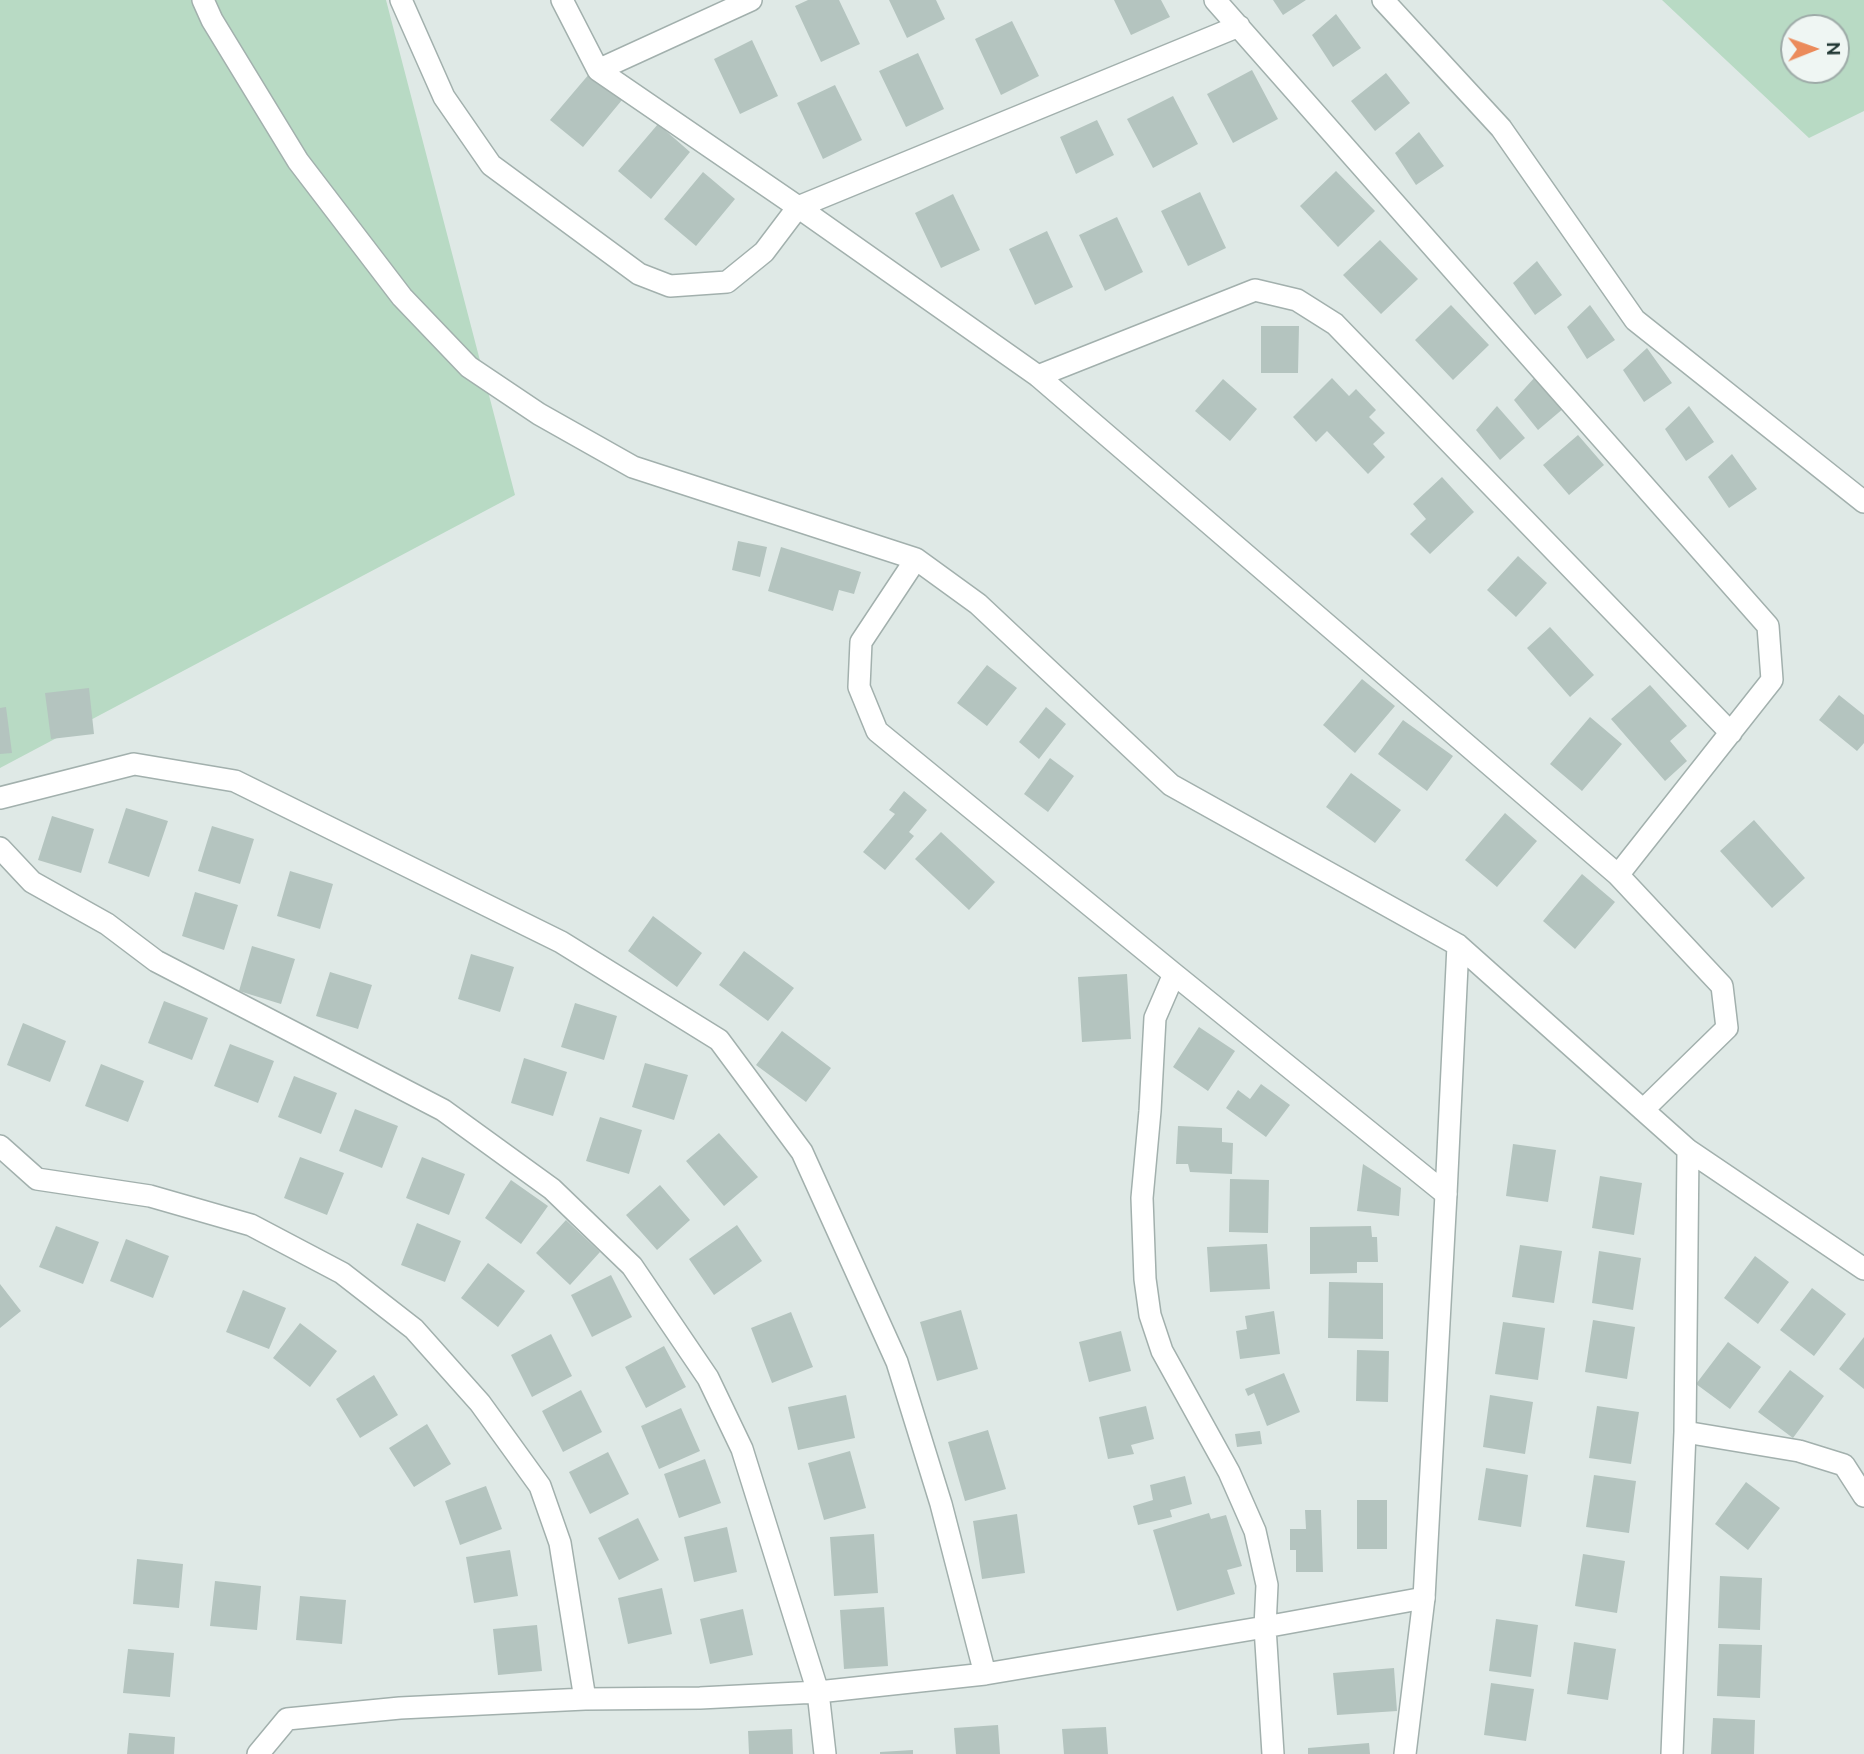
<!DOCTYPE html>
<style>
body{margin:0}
#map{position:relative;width:1864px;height:1754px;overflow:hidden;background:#dfe9e6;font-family:Ubuntu,sans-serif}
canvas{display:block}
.north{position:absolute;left:1780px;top:14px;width:70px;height:70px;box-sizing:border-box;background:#eff6f3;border:2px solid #9daaa7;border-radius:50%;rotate:89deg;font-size:19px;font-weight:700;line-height:28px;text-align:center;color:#213834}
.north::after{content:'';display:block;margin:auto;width:24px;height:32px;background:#eb8b5b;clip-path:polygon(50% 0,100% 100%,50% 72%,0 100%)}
</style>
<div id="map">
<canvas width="1864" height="1754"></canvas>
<div class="north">N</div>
</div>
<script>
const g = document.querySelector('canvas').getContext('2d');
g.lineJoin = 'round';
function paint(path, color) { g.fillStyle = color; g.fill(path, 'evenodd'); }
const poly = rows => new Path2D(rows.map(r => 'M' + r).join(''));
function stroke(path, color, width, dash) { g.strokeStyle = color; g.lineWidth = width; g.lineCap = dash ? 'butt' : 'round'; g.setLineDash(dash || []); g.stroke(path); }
const green = poly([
 [0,0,386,0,515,495,0,768],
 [1662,0,1864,0,1864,111,1809,138],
 [1836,28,1836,70,1794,70,1794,28]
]);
const building = poly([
 [808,0,839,0,860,44,821,62,795,6],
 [889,0,936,0,945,19,907,38],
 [1114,0,1161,0,1170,17,1131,35],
 [1273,0,1306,0,1283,15],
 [1336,14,1361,48,1333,67,1312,35],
 [1012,21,1039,76,1001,95,975,39],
 [752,40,778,96,740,114,714,59],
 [918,53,944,109,906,127,879,71],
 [1252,70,1278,119,1233,143,1207,94],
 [590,73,622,100,583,147,550,120],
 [1386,73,1410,103,1375,131,1351,101],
 [835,85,862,140,823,159,797,103],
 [1173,96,1198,144,1153,168,1127,119],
 [1097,120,1114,155,1076,174,1060,137],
 [658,124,690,152,651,199,618,171],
 [1419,132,1444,166,1416,185,1395,153],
 [1336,171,1375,211,1338,247,1300,206],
 [703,172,735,199,696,246,664,219],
 [1200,192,1226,248,1188,266,1161,211],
 [953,194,980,250,941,268,915,213],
 [1117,217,1143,272,1105,291,1079,235],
 [1047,231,1073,287,1035,305,1009,249],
 [1380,240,1418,279,1381,314,1343,275],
 [1537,261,1562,295,1535,315,1513,283],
 [1451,305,1489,345,1453,380,1415,340],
 [1590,305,1615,340,1587,359,1567,327],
 [1261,326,1299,326,1298,373,1261,373],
 [1647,348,1672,383,1644,402,1623,370],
 [1536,376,1564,408,1538,430,1514,400],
 [1332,378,1349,396,1356,389,1376,410,1369,417,1385,433,1373,444,1385,457,1368,474,1327,431,1316,442,1293,417],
 [1223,379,1257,409,1230,441,1195,411],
 [1497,406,1525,438,1500,460,1476,430],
 [1689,406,1714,442,1686,461,1665,429],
 [1578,435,1604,465,1569,495,1543,465],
 [1732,454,1757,489,1729,508,1708,477],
 [1442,477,1474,512,1430,554,1410,534,1426,519,1413,504],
 [738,541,767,547,760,577,732,570],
 [781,547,861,572,854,594,839,590,833,611,768,591],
 [1518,556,1547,583,1516,617,1487,590],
 [1550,627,1594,675,1570,697,1527,648],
 [987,665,1017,688,987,726,957,703],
 [1362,679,1395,706,1355,753,1323,725],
 [1650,685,1687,726,1670,741,1687,761,1665,781,1611,719],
 [89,688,94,734,51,739,45,693],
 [1839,695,1864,715,1864,743,1857,751,1819,720],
 [6,707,12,753,0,754,0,708],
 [1046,707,1066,724,1039,759,1019,742],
 [1590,717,1622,744,1582,791,1550,764],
 [1403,720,1453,756,1427,791,1378,754],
 [1050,758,1074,776,1048,812,1024,794],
 [1351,773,1401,810,1375,843,1326,807],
 [904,791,927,810,909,832,914,836,885,870,863,852,895,814,889,810],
 [126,808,168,821,149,877,108,863],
 [1505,813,1537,841,1497,887,1465,860],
 [52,816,94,829,81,873,38,860],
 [1754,820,1805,878,1772,908,1720,851],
 [212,826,254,839,240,884,198,871],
 [941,832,995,882,969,910,915,859],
 [290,871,333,884,320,929,277,916],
 [1582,874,1615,902,1575,949,1543,921],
 [195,892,238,905,224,950,182,936],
 [653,916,702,953,677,987,628,951],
 [252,946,295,959,281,1004,239,991],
 [744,951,794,988,768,1021,719,985],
 [471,954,514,967,500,1012,458,999],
 [330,972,372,985,358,1029,316,1016],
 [1127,974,1131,1039,1082,1042,1078,977],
 [164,1001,208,1018,192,1060,148,1043],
 [575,1003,617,1016,604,1060,561,1047],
 [23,1023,66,1041,50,1082,7,1065],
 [1199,1027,1235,1051,1208,1091,1173,1067],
 [782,1031,831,1068,806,1102,756,1065],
 [230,1044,274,1061,258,1103,214,1086],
 [524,1058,567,1072,553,1116,511,1103],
 [645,1063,688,1075,674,1120,632,1107],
 [101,1064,144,1081,128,1122,85,1106],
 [294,1076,337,1093,321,1134,278,1117],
 [1261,1084,1290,1105,1266,1137,1226,1108,1238,1090,1250,1099],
 [355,1109,398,1126,382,1168,339,1151],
 [600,1117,642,1130,629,1174,586,1161],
 [1178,1126,1222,1128,1222,1142,1233,1143,1232,1174,1190,1172,1188,1164,1176,1164],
 [719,1133,758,1177,724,1206,686,1161],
 [1513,1144,1556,1150,1548,1202,1506,1196],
 [300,1157,344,1173,327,1215,284,1198],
 [422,1157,465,1174,449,1215,406,1198],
 [1363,1164,1401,1188,1399,1216,1357,1211],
 [1600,1176,1642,1183,1634,1235,1592,1228],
 [1230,1179,1269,1180,1268,1233,1229,1232],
 [511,1180,548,1206,521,1244,485,1218],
 [660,1185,690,1220,657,1250,626,1215],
 [566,1220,600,1252,570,1285,536,1253],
 [417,1223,461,1241,445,1282,401,1265],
 [737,1225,762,1261,714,1295,689,1259],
 [56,1226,99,1242,83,1284,39,1267],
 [1371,1226,1372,1237,1377,1237,1378,1262,1357,1262,1357,1273,1310,1274,1310,1227],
 [126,1239,169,1256,153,1298,110,1281],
 [1267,1244,1270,1289,1210,1292,1207,1247],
 [1520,1245,1562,1251,1554,1303,1512,1297],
 [1599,1251,1641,1258,1633,1310,1592,1303],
 [1755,1256,1789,1282,1758,1324,1724,1298],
 [488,1263,525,1291,498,1327,461,1298],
 [611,1275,632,1317,592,1337,571,1295],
 [1329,1282,1383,1283,1383,1339,1328,1338],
 [0,1284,21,1311,0,1328],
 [1812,1288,1846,1314,1814,1356,1780,1330],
 [243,1290,286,1308,269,1349,226,1332],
 [961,1310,978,1369,937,1381,920,1322],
 [1274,1311,1280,1354,1240,1359,1236,1331,1247,1329,1245,1316],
 [791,1312,813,1367,772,1383,751,1328],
 [1593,1320,1635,1327,1627,1379,1585,1372],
 [1503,1322,1545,1328,1538,1380,1495,1374],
 [300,1323,337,1351,310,1387,273,1358],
 [1121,1331,1131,1371,1089,1382,1079,1342],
 [551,1334,572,1376,532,1397,511,1355],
 [1864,1337,1864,1389,1839,1369],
 [1728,1342,1761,1367,1730,1409,1696,1384],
 [664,1346,686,1387,646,1408,625,1367],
 [1357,1350,1389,1351,1388,1402,1356,1401],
 [1790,1370,1824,1396,1793,1438,1758,1412],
 [1284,1373,1300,1412,1267,1426,1254,1393,1248,1396,1245,1389],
 [374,1375,398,1415,360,1438,336,1399],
 [581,1390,602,1432,563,1452,542,1411],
 [846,1395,855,1438,798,1450,788,1407],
 [1490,1395,1533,1402,1525,1454,1483,1447],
 [1146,1406,1154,1439,1131,1445,1134,1454,1108,1459,1099,1417],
 [1597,1406,1639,1412,1631,1464,1589,1458],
 [681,1408,700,1451,659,1469,641,1426],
 [427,1424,451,1464,414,1487,389,1448],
 [988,1430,1006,1489,965,1501,948,1442],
 [1260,1431,1262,1444,1237,1447,1235,1434],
 [850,1451,866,1508,824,1520,808,1463],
 [608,1452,629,1494,590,1514,569,1472],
 [705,1459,721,1503,679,1518,664,1474],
 [1486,1468,1528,1475,1521,1527,1478,1520],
 [1594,1475,1636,1481,1629,1533,1586,1527],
 [1185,1476,1192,1504,1170,1510,1172,1517,1138,1525,1133,1506,1153,1500,1150,1485],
 [1746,1482,1780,1508,1748,1550,1715,1524],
 [486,1486,502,1529,460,1545,445,1501],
 [1357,1500,1387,1500,1387,1549,1357,1549],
 [1305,1510,1321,1510,1323,1572,1296,1572,1296,1550,1290,1550,1290,1529,1306,1529],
 [1209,1513,1211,1519,1226,1515,1242,1566,1227,1570,1235,1594,1177,1611,1153,1530],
 [1017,1514,1025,1573,982,1579,973,1521],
 [638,1518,659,1560,619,1580,598,1538],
 [727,1527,737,1572,694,1582,684,1537],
 [874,1534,878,1593,834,1596,830,1537],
 [510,1550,518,1596,474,1603,466,1557],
 [1583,1554,1625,1561,1617,1613,1575,1606],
 [137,1559,183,1564,179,1608,133,1604],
 [1720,1576,1762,1578,1760,1630,1718,1628],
 [215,1581,261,1586,257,1630,210,1626],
 [662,1588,672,1634,628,1644,618,1598],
 [300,1596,346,1600,342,1644,296,1640],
 [884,1607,888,1666,844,1669,840,1610],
 [743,1609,753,1655,710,1664,700,1619],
 [1496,1619,1538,1625,1531,1677,1489,1671],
 [537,1625,542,1671,498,1675,493,1629],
 [1574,1642,1616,1649,1608,1700,1567,1694],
 [1719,1644,1762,1645,1760,1698,1717,1696],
 [128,1649,174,1653,170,1697,123,1693],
 [1394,1668,1397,1711,1337,1715,1333,1673],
 [1491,1683,1534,1689,1526,1741,1484,1735],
 [1713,1718,1755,1720,1754,1754,1711,1754],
 [998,1725,1000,1754,956,1754,954,1728],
 [1106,1727,1108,1754,1064,1754,1062,1729],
 [792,1729,793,1754,749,1754,748,1731],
 [129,1733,175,1737,174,1754,127,1754],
 [1369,1743,1370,1754,1308,1754,1308,1748],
 [913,1750,913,1754,880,1754,880,1752]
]);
const minor = poly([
 [203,0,212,20,298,161,402,297,469,367,539,414,633,467,916,559,978,604,1171,785,1458,945,1688,1150,1864,1269],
 [401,0,444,97,491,165,639,274,670,286,727,282,764,252,798,207,1239,26],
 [562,0,598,70,798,207,1038,376,1618,875,1722,986,1727,1028,1643,1110],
 [1215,0,1768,626,1772,680,1618,875],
 [1383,0,1501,128,1635,320,1864,502],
 [598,70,751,0],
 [1038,376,1255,290,1297,300,1335,324,1731,733],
 [916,559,861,642,859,687,877,731,1174,974,1446,1194],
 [0,798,134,764,235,781,561,942,719,1040,802,1152,897,1362,941,1504,985,1674],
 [0,848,32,882,107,924,156,961,443,1110,552,1189,632,1266,708,1378,742,1449,818,1692,825,1754],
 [1174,974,1155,1018,1150,1111,1142,1198,1145,1279,1150,1315,1162,1351,1229,1472,1255,1531,1267,1585,1265,1627,1273,1754],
 [0,1146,37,1179,150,1196,251,1225,342,1273,414,1329,480,1403,540,1486,560,1543,585,1699],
 [1446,1194,1458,945],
 [1685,1432,1799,1451,1844,1465,1864,1496],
 [258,1754,287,1719,400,1708,585,1699,700,1698,818,1692,985,1674,1265,1627,1424,1598],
 [1672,1754,1685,1432,1688,1150]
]);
const tertiary = poly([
 [1405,1754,1424,1598,1446,1194]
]);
paint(green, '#b8dac4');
paint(building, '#b4c4bf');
stroke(minor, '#a2b0ad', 24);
stroke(tertiary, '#a2b0ad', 24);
stroke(minor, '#fff', 21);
stroke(tertiary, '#fff', 21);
</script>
